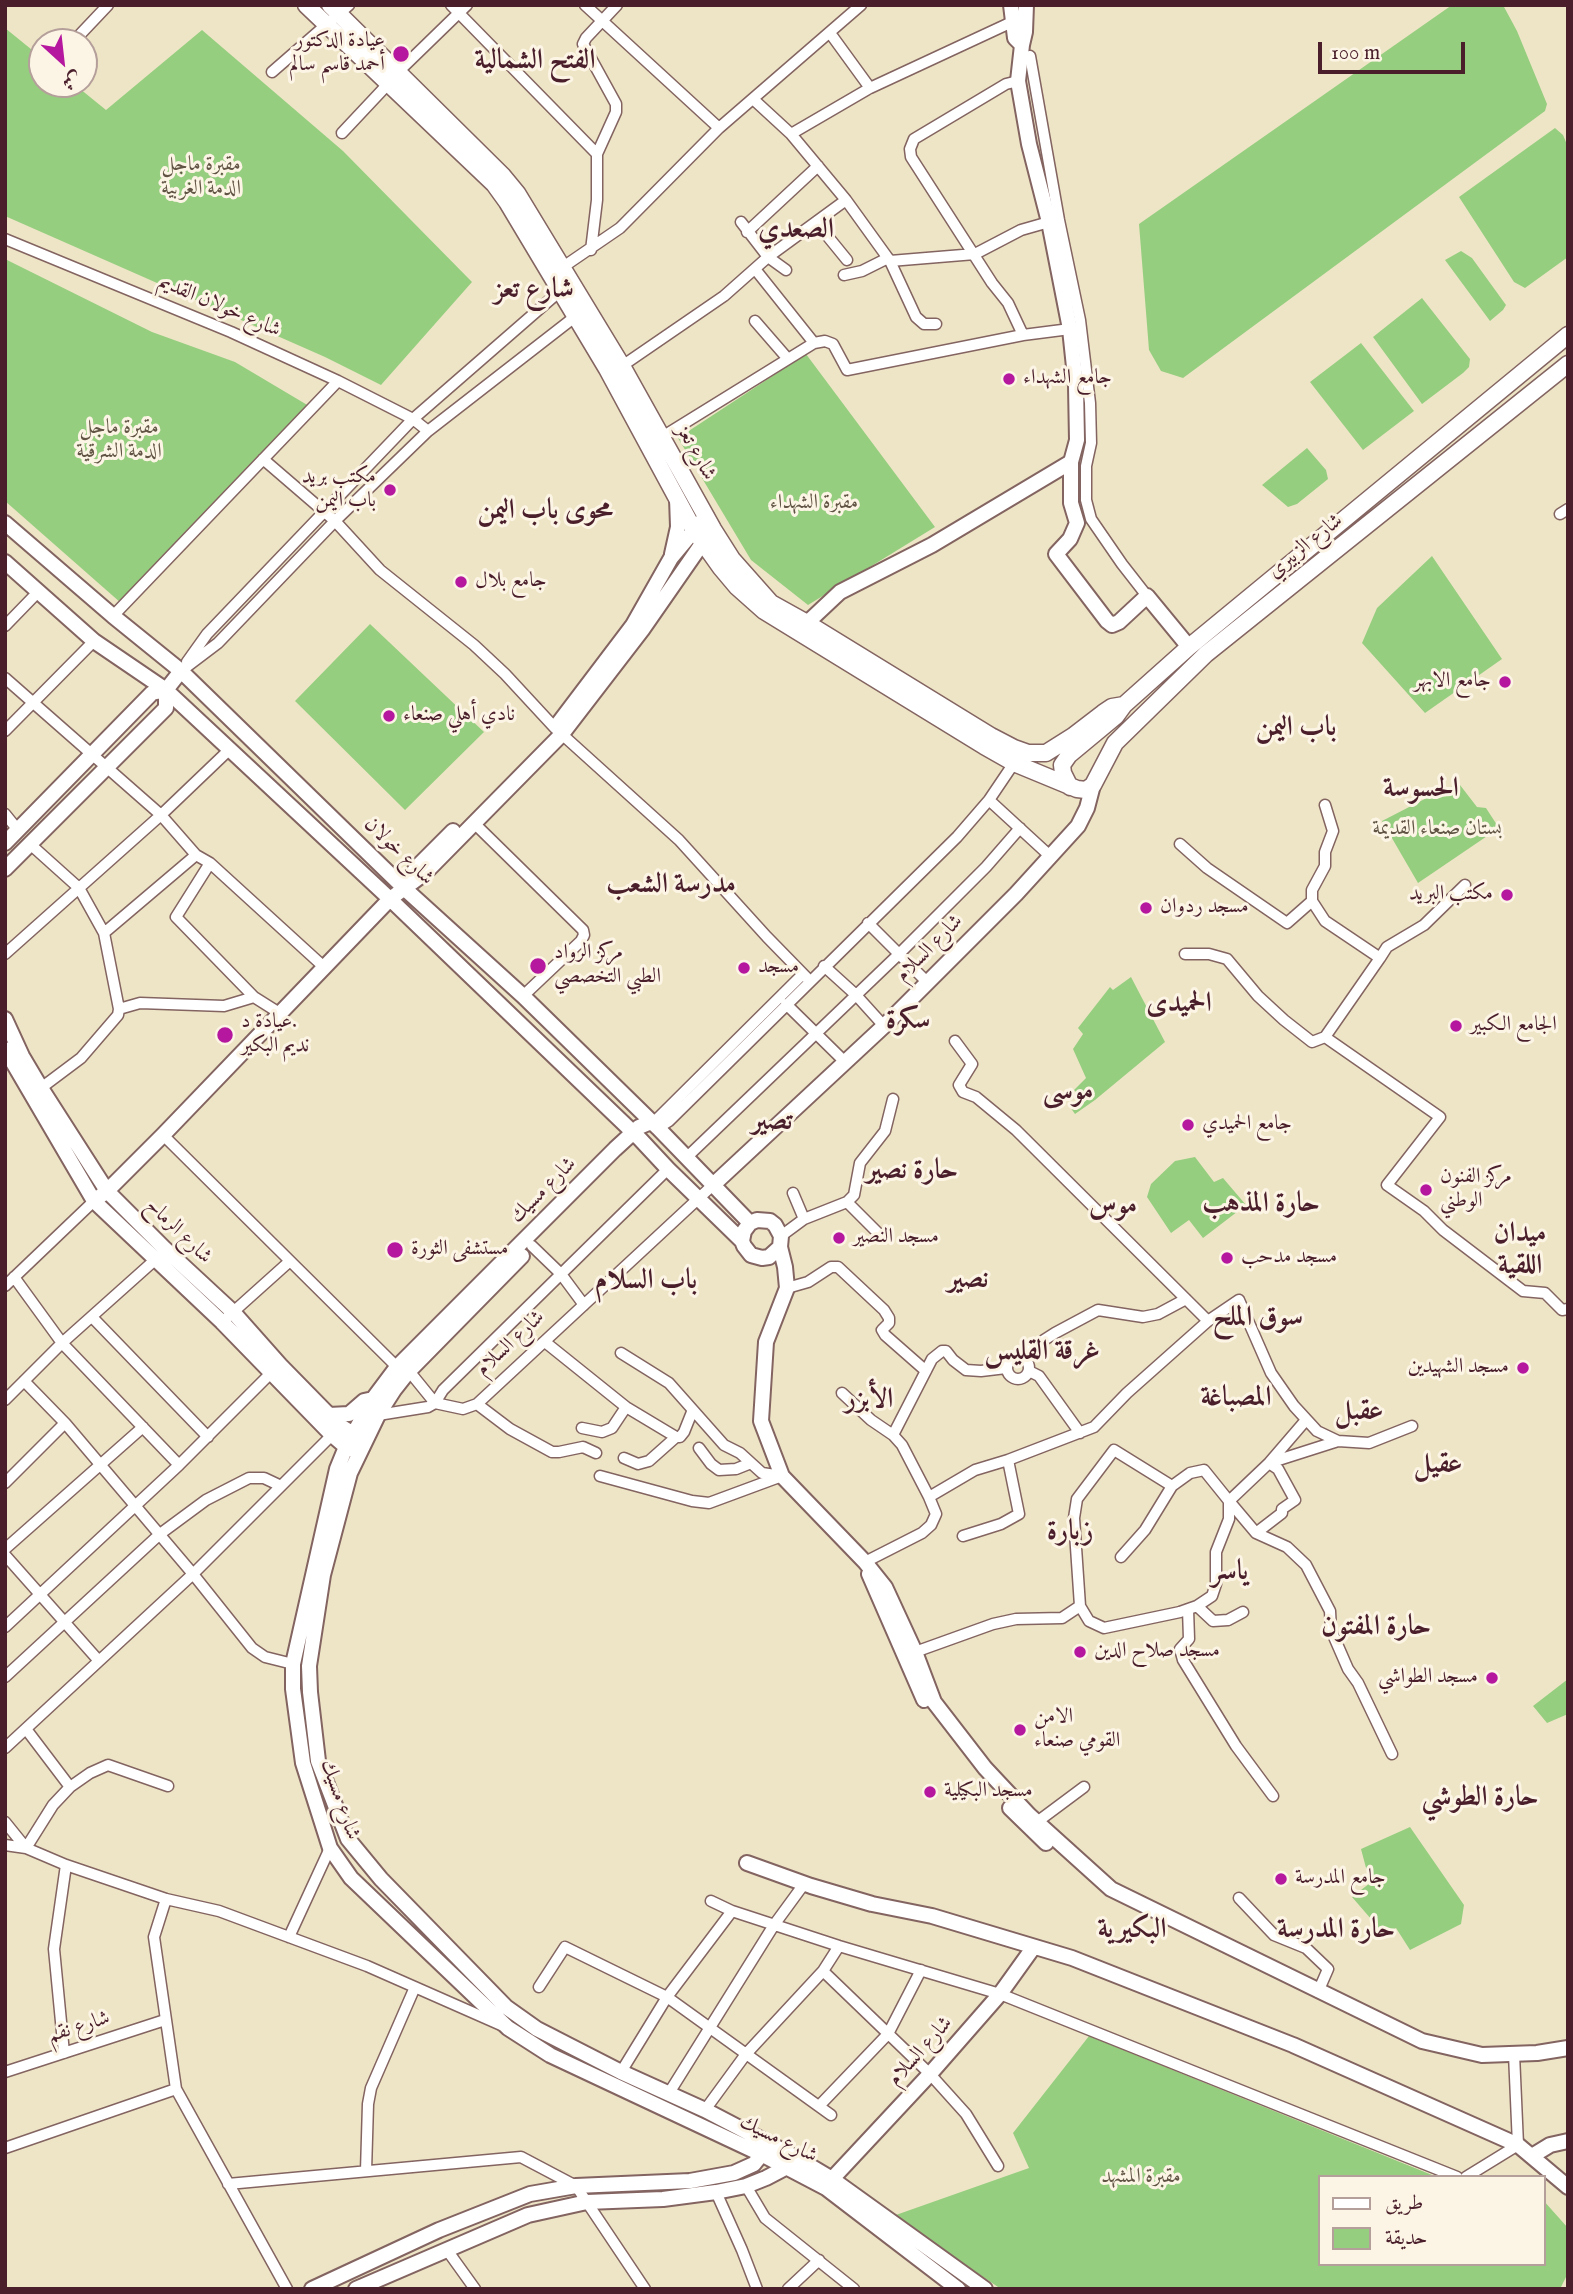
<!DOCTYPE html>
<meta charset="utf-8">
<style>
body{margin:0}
#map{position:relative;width:1573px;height:2294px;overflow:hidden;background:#eee5c6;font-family:"IM FELL English",Amiri,serif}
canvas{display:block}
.frame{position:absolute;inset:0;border:7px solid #4a1f2b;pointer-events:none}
.legend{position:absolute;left:1318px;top:2175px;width:228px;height:91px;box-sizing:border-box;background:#fcf5e5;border:2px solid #b59f9b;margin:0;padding:9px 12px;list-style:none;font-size:21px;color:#4a1f2b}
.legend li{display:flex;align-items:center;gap:14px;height:35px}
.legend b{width:35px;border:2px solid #b59f9b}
.north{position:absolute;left:28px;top:28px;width:70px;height:70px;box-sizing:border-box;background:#fcf5e5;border:2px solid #b59f9b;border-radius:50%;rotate:153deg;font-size:19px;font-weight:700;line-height:28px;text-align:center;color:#4a1f2b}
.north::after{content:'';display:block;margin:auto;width:24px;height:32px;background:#b5179e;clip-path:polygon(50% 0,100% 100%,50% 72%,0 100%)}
.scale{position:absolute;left:1318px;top:42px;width:147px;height:32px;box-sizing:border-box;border:4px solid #4a1f2b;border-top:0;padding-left:9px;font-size:21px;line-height:24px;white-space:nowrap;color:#4a1f2b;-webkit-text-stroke:5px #fcf5e5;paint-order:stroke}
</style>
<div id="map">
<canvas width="1573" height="2294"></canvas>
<div class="frame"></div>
<ul class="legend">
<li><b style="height:9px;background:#fff"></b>طريق</li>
<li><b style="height:19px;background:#96ce80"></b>حديقة</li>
</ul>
<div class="north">ش</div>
<div class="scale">100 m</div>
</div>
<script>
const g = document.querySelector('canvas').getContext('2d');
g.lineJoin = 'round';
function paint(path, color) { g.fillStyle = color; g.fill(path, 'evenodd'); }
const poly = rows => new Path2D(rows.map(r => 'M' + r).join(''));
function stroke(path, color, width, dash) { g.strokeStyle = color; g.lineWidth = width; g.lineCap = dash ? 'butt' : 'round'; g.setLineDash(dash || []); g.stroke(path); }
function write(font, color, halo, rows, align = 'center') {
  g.font = font + ' "IM FELL English",Amiri,serif'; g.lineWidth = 6; g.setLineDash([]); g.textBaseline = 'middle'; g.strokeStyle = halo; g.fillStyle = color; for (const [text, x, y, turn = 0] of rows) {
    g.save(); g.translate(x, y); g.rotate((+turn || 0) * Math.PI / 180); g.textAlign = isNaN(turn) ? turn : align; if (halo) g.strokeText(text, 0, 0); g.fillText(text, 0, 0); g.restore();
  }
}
const green = poly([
 [1452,5,1503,5,1517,31,1547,104,1545,111,1183,378,1161,371,1149,350,1139,224],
 [5,28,42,58,42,84,74,84,106,110,202,30,343,151,472,282,381,385,325,357,5,216],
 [1555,128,1563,135,1568,147,1568,257,1525,288,1514,282,1459,197],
 [1461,251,1472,258,1506,305,1503,310,1490,321,1445,260],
 [5,259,152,332,235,362,309,406,121,603,5,501],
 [1422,298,1470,359,1469,367,1463,373,1422,404,1373,337],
 [1361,343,1414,411,1363,450,1310,382],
 [806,354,935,527,808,605,751,560,678,438],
 [1307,448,1326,470,1328,479,1297,504,1288,507,1262,485],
 [1432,556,1502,659,1425,713,1362,643,1377,608],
 [370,624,484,732,405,810,295,701],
 [1460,785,1477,807,1486,808,1499,828,1418,883,1382,821,1446,788],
 [1131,977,1165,1042,1095,1100,1075,1114,1070,1107,1080,1096,1074,1090,1086,1078,1073,1049,1083,1034,1078,1028,1110,987,1113,990],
 [1195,1157,1214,1182,1223,1178,1246,1205,1203,1238,1189,1220,1171,1233,1147,1197,1151,1184,1175,1161],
 [1568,1679,1568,1714,1547,1723,1533,1706],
 [1410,1827,1464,1905,1461,1924,1410,1950,1396,1928,1384,1934,1352,1897,1370,1883,1361,1849],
 [1089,2036,1437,2177,1319,2177,1319,2264,1543,2264,1543,2200,1568,2228,1568,2273,1560,2289,1001,2289,893,2216,1029,2168,1013,2133]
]);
const street = poly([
 [451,5,597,154],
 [585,5,719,128],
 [830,33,870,88],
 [73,42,108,5],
 [1030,56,1059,220,1080,320,1090,403,1091,443,1086,466,1086,500,1091,519,1122,564,1147,596],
 [272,72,349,5],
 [398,72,467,5],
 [1018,81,1006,84,914,139,910,149,911,157,992,283,1008,303,1023,335],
 [753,99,791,134,846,200,890,261,916,317,924,324,936,324],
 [342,133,388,84],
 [791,134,870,88,1012,22],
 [741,222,768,257,786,270],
 [816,222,847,260],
 [747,232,818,166],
 [5,239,231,332,338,381,413,419,428,431,335,521,218,643,181,671],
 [591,250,597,200,597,154,616,112,616,104,583,44,586,38,617,5],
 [890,261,975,254,1021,230,1049,222],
 [563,267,620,228,719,128,861,5],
 [755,269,814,343],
 [844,275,862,271,888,258],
 [755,321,788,359],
 [622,366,724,296,768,257,846,200],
 [428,431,576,316],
 [662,437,814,343,825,341,833,344,847,370,1023,335,1070,329],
 [263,459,335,521,380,570,474,645,505,674,555,728,679,840,767,937,809,980],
 [1560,514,1568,509],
 [113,616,338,381],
 [5,626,38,592],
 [187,662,207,634,413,419,560,291],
 [5,678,161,815,196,855,210,863,324,967],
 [5,731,94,641],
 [989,800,1050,856],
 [5,814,18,830],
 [474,823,583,930,584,935,581,941,523,996],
 [30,844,79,888,104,933,119,1009,118,1015,81,1058,41,1088],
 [1180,844,1207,868,1287,923,1312,901,1325,921,1380,958,1325,1037,1440,1117,1387,1185,1424,1211,1443,1230,1523,1291,1545,1293,1562,1310,1568,1309],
 [210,863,176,917,254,997,281,1014],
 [1312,901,1312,890,1325,866,1325,852,1333,831,1325,805],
 [868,923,927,982],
 [104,933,196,855],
 [5,954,161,815,229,750],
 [1185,954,1209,954,1227,959,1258,996,1284,1020,1312,1042,1325,1037],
 [1380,958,1387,947,1424,925,1465,885],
 [824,966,856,995,884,1026],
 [786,1004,844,1061],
 [119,1009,140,1003,224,1006,254,997],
 [955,1041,972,1064,959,1085,963,1092,976,1097,1016,1130,1208,1321],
 [651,1122,656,1120,803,974],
 [658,1128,669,1121,957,837,989,800,1014,763],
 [163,1135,397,1367],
 [686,1158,899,954,986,867,1020,828],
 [793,1193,804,1219],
 [847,1202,882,1237],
 [781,1236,804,1219,847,1202,854,1195,860,1163,885,1131,893,1099],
 [532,1246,561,1274,584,1305],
 [14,1277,62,1343,179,1465],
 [5,1286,94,1201],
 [787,1288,808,1282,831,1267,838,1267,884,1310,889,1318,889,1323,882,1330,885,1335,926,1371],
 [92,1317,208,1437],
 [222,1322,290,1261],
 [545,1342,626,1407,676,1437,680,1437,684,1432,692,1412],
 [1019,1356,1055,1333,1098,1310,1143,1317,1158,1314,1186,1299],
 '1007 1368a11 11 0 1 1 22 0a11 11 0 1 1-22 0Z',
 [409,1371,435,1403],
 [1029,1371,1039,1376,1080,1433],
 [24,1381,65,1423,193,1574,252,1648,265,1657,293,1664],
 [842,1393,871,1420,893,1435,902,1445,929,1497],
 [5,1400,62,1343,156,1259],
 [435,1403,463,1409,477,1404,713,1185],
 [477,1404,510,1429,552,1452,559,1452,583,1447,596,1453],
 [378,1415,428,1407,435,1403,443,1390,668,1169],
 [582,1428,602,1432,612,1428,626,1407],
 [893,1435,932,1359,942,1351,946,1351,953,1360,966,1370,981,1371,1006,1368],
 [699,1448,711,1464,719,1470,736,1469,751,1463],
 [624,1458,638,1464,649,1461,676,1437],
 [1269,1463,1338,1441],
 [600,1476,692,1501,709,1503,782,1476,762,1473,740,1453,724,1445,669,1383,621,1353],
 [5,1483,65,1423],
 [1229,1501,1256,1533,1287,1547,1306,1565,1330,1611,1331,1630,1348,1669,1358,1683,1392,1754],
 [1256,1533,1282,1513,1282,1509,1295,1500,1278,1469,1269,1463],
 [963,1536,1001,1524,1019,1514,1008,1460],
 [5,1549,143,1427],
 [5,1555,99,1661],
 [1121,1557,1145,1530,1172,1486,1190,1473,1204,1470,1229,1501,1269,1463,1306,1420],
 [865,1562,922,1533,931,1525,936,1514,929,1497,975,1470,1008,1460,1094,1427,1127,1393,1208,1321,1239,1300,1271,1373,1294,1406,1317,1431,1338,1441,1369,1443,1412,1426],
 [1080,1606,1089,1621,1104,1628,1180,1612,1197,1606,1212,1596,1216,1584,1216,1552,1229,1519,1229,1501],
 [1197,1606,1213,1621,1228,1620,1243,1612],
 [1188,1609,1189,1639,1180,1649,1183,1660,1236,1746,1273,1796],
 [5,1627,179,1465,271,1373],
 [915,1652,993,1624,1016,1619,1062,1618,1080,1606,1074,1518,1077,1499,1114,1450,1172,1486],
 [5,1677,160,1534,206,1500,249,1478,264,1478,281,1486],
 [26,1729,70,1787],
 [5,1748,193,1574,332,1435],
 [5,1822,26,1848,66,1865,166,1899,219,1911,367,1966,501,2025],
 [1037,1822,1084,1787],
 [5,1845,26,1848,53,1805,70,1787,90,1773,108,1765,168,1786],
 [1239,1898,1274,1935,1306,1948,1328,1969,1318,1992],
 [166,1899,154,1937,176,2089,287,2289],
 [711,1901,732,1911,839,1946,1000,1994,1457,2177],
 [289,1937,330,1848],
 [823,1971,930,2074,966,2114,998,2166],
 [539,1987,565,1947,667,1997,831,2115],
 [64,2053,54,1949,66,1865],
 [5,2072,165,2020],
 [621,2072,667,1997,732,1911],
 [669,2093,774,1925,804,1884],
 [819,2106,888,2034,921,1970],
 [705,2110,746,2054,823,1971,839,1946],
 [5,2148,176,2089],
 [366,2171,368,2104,371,2088,415,1987],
 [1466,2177,1518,2145,1514,2054],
 [228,2184,521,2157,576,2186,645,2289],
 [746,2186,765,2218,854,2289],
 [716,2192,742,2250,757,2289],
 [447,2250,475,2289],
 [788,2289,819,2260]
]);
const secondary = poly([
 [1011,5,1015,38,1022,45],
 [1071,462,1071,503,1077,523,1070,539,1056,554,1107,621,1112,625,1119,622,1147,596,1189,647],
 [5,523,113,616,181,671,404,888,523,996,658,1128,750,1223],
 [672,554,678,527,677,498],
 [5,562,94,641,166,690,390,899,640,1139,668,1169,742,1241,744,1246,751,1255,762,1258,769,1257,780,1247,781,1236,775,1225,770,1221,757,1220,750,1223,744,1231,742,1241],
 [807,623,840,592,932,545,1071,462,1077,440,1076,386,1070,329,1049,222,1029,144,1018,81,1022,45,1025,32,1026,5],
 [558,724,633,625,671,558,706,516],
 [5,843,152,693,166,690],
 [5,869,166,708,166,690,181,671],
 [406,883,417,867,453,831],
 [5,1019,22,1056,41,1088,107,1191,165,1249,233,1312,280,1365,329,1415,342,1427,360,1438],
 [5,1049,94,1201,222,1322,332,1435,346,1447,355,1450],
 [651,1122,639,1127,615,1149,397,1367,373,1399,346,1447,337,1469,293,1664,293,1689,303,1763,330,1848,351,1878,508,2028,550,2055,763,2155,826,2188,958,2289],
 [713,1185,884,1026,1016,894,1078,826,1087,808,1093,785],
 [94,1201,107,1191,163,1135,390,899,425,873,562,734,642,630,708,535],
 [780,1247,785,1267,787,1288,766,1342,761,1421,782,1476,865,1562,885,1587,915,1652,934,1702,985,1768,1029,1815,1111,1889,1422,2041,1482,2055,1537,2053,1568,2048],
 [522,1256,409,1371,394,1390,378,1415,350,1473,323,1575,309,1666,310,1692,318,1761,348,1839,381,1879,506,2007,537,2029,621,2072,705,2110,795,2157,832,2179,985,2289],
 [329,1415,349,1414,364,1401,373,1399],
 [869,1574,924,1700],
 [1010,1808,1046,1843],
 [747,1863,811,1886,872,1904,932,1916,1072,1958,1293,2045,1518,2145,1568,2187],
 [1532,2156,1550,2145,1568,2141],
 [832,2179,930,2074,1000,1994,1033,1948],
 [312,2289,439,2230,530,2194,576,2186,690,2181,734,2173,754,2164,766,2149],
 [356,2289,528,2215,587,2202,663,2199,716,2192,746,2186,766,2178,787,2167,792,2161]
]);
const primary = poly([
 [306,5,494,184,507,202,607,369,694,530,721,568,737,587,764,611,984,746,1014,763,1077,789,1086,790,1093,785,1115,743,1206,654,1568,364],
 [330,5,503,176,517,193,622,366,713,529,732,559,771,603,807,623,991,736,1014,748,1028,753,1046,753,1073,736,1103,713,1112,707,1124,705],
 [1070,787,1063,773,1062,765,1069,755,1116,716,1124,705,1189,647,1568,335]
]);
const markers = [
 [401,54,9,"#b5179e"],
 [1009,379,7,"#b5179e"],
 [390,490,7,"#b5179e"],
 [461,582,7,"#b5179e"],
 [1505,682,7,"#b5179e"],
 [389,716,7,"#b5179e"],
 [1507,895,7,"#b5179e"],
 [1146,908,7,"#b5179e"],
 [538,966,9,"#b5179e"],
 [744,968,7,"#b5179e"],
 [1456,1026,7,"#b5179e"],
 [225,1035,9,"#b5179e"],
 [1188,1125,7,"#b5179e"],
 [1426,1190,7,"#b5179e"],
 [839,1238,7,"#b5179e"],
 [395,1250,9,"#b5179e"],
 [1227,1258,7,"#b5179e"],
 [1523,1368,7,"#b5179e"],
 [1080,1652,7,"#b5179e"],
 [1492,1678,7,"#b5179e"],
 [1020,1730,7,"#b5179e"],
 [930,1792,7,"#b5179e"],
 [1281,1879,7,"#b5179e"]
];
const poiNames = [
 ["عيادة الدكتور",385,42,"right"],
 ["أحمد قاسم سالم",385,66,"right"],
 ["جامع الشهداء",1023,379],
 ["مكتب بريد",376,478,"right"],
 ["باب اليمن",376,502,"right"],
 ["جامع بلال",475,582],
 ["جامع الابهر",1491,682,"right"],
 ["نادي أهلي صنعاء",403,716],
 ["مكتب البريد",1493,895,"right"],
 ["مسجد ردوان",1160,908],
 ["مركز الرواد",554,954],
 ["الطبي التخصصي",554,978],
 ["مسجد",758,968],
 ["عيادة د.",241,1023],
 ["نديم البكير",241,1047],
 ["الجامع الكبير",1470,1026],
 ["جامع الحميدي",1202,1125],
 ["مركز الفنون",1440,1178],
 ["الوطني",1440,1202],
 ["مسجد النصير",853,1238],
 ["مستشفى الثورة",411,1250],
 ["مسجد مدحب",1241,1258],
 ["مسجد الشهيدين",1509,1368,"right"],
 ["مسجد صلاح الدين",1094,1652],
 ["مسجد الطواشي",1478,1678,"right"],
 ["الامن",1034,1718],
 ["القومي صنعاء",1034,1742],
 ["مسجد البكيلية",944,1792],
 ["جامع المدرسة",1295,1879]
];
const parkNames = [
 ["مقبرة ماجل",201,166],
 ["الدمة الغربية",201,190],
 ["مقبرة ماجل",119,429],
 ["الدمة الشرقية",119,453],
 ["مقبرة الشهداء",814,504],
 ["بستان صنعاء القديمة",1437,830],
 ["مقبرة المشهد",1141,2178]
];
const streetNames = [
 ["شارع خولان القديم",219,307,23],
 ["شارع تعز",695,453,61],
 ["شارع الزبيري",1306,547,-39],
 ["شارع خولان",398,852,44],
 ["شارع السلام",930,949,-45],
 ["شارع مسيك",544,1191,-45],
 ["شارع الرماح",178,1232,44],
 ["شارع السلام",511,1344,-43],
 ["شارع مسيك",339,1800,71],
 ["شارع نقم",79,2028,-18],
 ["شارع السلام",921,2052,-48],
 ["شارع مسيك",778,2140,26]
];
const districtNames = [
 ["الفتح الشمالية",535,62],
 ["الصعدي",796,231],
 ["شارع تعز",534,291],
 ["محوى باب اليمن",545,512],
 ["باب اليمن",1296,729],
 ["الحسوسة",1421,790],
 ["مدرسة الشعب",671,886],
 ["الحميدى",1179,1005],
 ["سكرة",908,1022],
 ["موسى",1068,1093],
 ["تصير",772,1123],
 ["حارة نصير",912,1172],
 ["حارة المذهب",1261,1205],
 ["موس",1113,1207],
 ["ميدان",1520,1235],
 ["اللقية",1520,1267],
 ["نصير",968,1281],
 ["باب السلام",646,1282],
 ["سوق الملح",1258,1319],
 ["غرقة القليس",1042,1353],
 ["المصباغة",1236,1399],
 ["الأبزر",869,1401],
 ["عقبل",1359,1413],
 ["عقيل",1438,1466],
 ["زبارة",1070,1533],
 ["ياسر",1230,1573],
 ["حارة المفتون",1376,1628],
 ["حارة الطوشي",1480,1799],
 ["البكيرية",1132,1931],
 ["حارة المدرسة",1336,1931]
];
paint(green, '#96ce80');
stroke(street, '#836461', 13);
stroke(secondary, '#836461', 18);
stroke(primary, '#836461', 19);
stroke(street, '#fff', 10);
stroke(secondary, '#fff', 14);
stroke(primary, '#fff', 16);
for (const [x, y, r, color] of markers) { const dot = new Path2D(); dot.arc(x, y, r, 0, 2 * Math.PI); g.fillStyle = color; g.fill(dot); stroke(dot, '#fcf5e5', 2.5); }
write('21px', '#4a1f2b', '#fcf5e5', poiNames, 'left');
write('21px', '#615444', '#fcf5e5', parkNames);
write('21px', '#4a1f2b', '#fcf5e5', streetNames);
write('bold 28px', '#4a1f2b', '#fcf5e5', districtNames);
</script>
